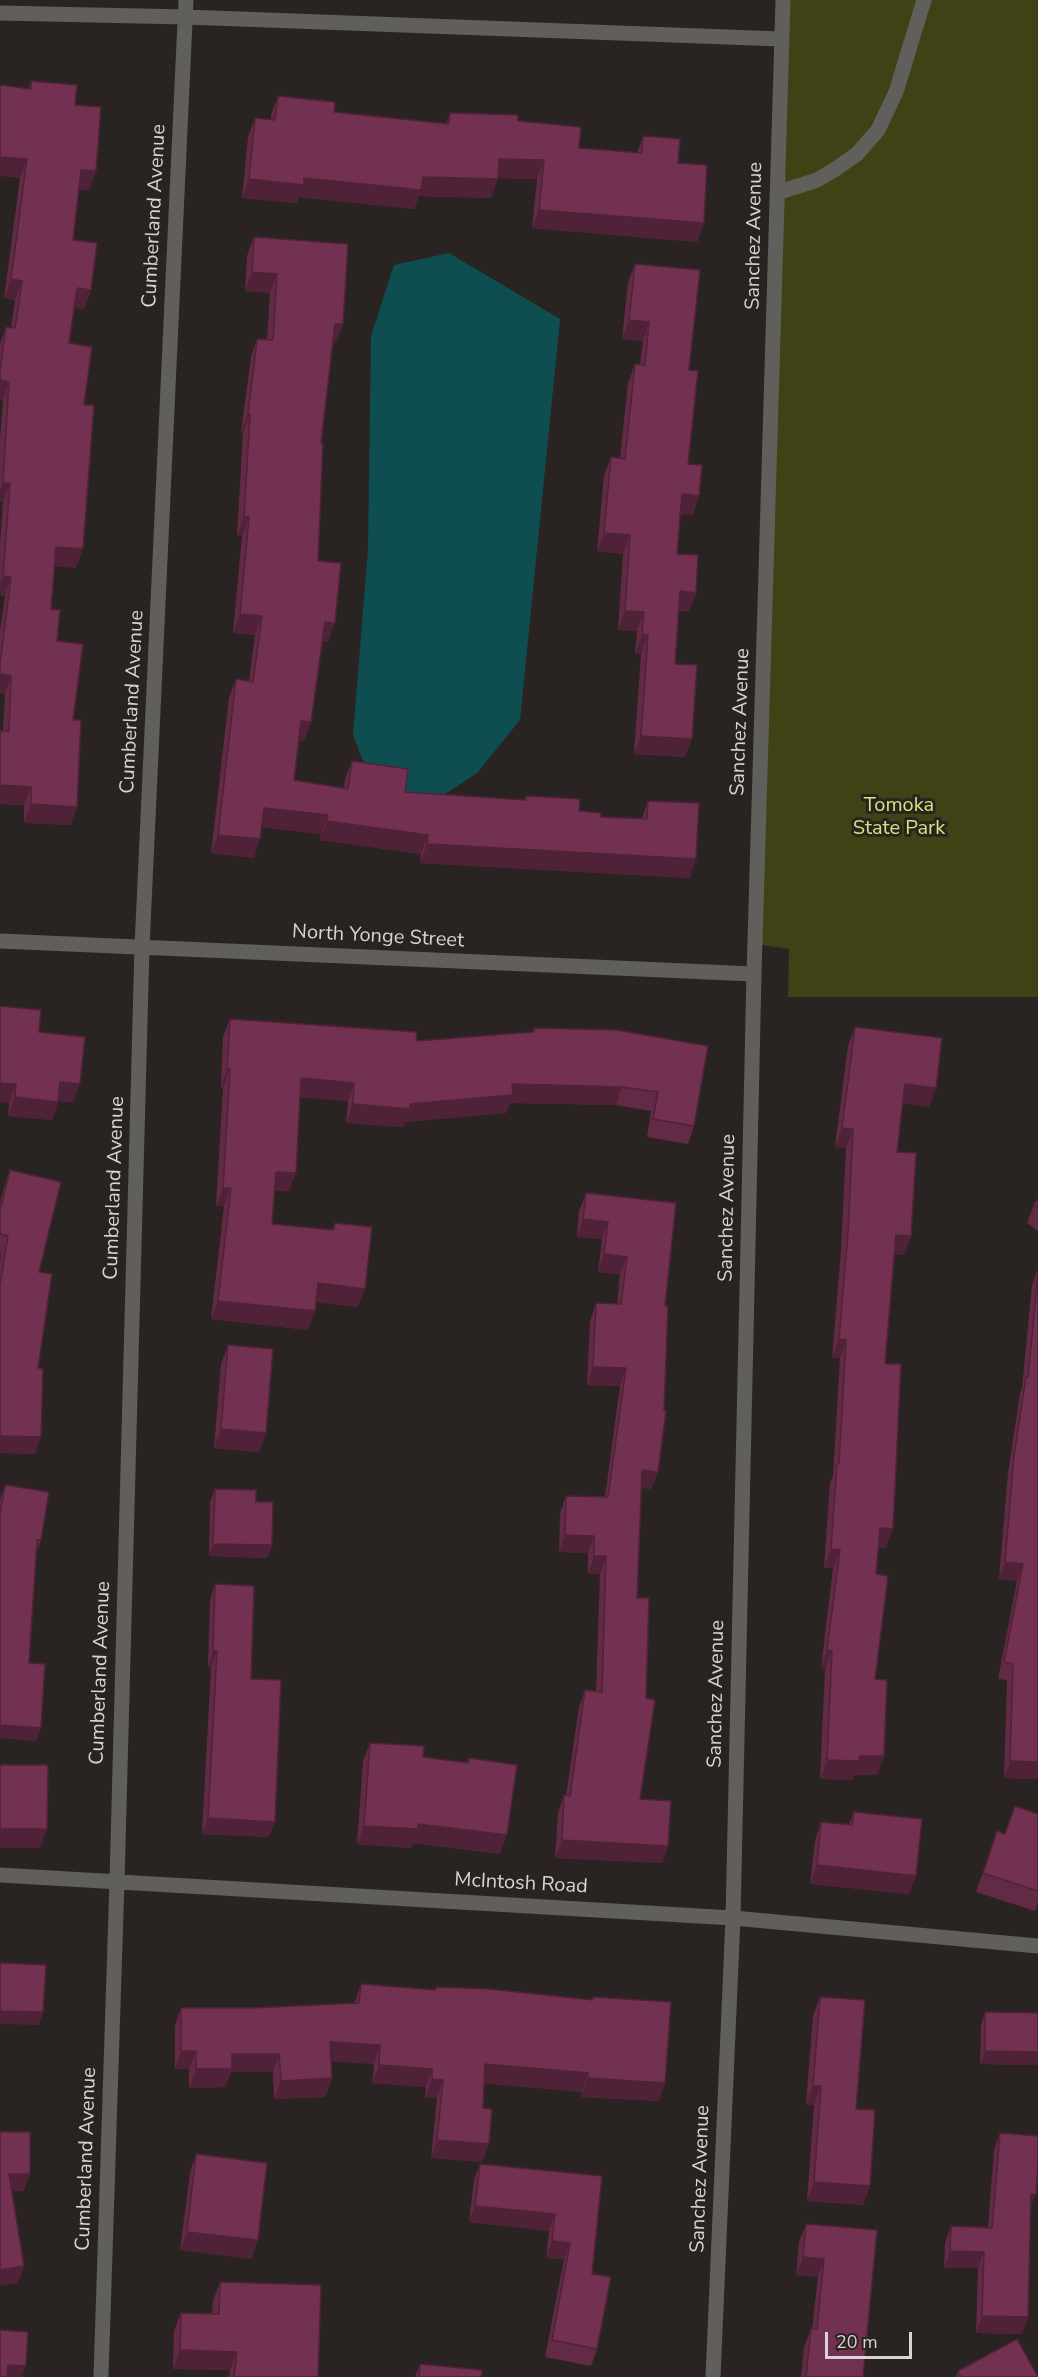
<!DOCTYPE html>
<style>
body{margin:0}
#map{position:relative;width:1038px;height:2377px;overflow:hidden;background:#292422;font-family:"Nunito Sans",sans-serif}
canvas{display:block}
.scale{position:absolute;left:825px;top:2332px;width:87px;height:27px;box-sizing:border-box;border:3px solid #d7d4d2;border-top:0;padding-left:8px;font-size:18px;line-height:21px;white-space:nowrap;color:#d7d4d2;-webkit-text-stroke:4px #292422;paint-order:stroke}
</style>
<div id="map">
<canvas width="1038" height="2377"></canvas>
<div class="scale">20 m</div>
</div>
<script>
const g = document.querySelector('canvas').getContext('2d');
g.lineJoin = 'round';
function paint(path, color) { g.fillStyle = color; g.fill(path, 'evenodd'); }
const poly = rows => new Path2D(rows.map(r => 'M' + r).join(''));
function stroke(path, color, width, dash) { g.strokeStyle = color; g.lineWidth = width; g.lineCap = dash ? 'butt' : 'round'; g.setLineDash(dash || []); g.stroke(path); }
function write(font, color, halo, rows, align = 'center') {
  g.font = font + ' "Nunito Sans",sans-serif'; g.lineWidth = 6; g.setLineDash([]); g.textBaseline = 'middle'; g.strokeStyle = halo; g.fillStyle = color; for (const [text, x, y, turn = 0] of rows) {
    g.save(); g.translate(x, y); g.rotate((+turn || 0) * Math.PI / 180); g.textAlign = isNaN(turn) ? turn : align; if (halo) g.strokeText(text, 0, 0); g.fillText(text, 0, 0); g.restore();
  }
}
const green = poly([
 [782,0,1038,0,1038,997,788,997,789,949,756,944]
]);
const water = poly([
 [449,253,560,319,520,720,477,773,436,800,376,795,353,735,368,549,371,336,394,265]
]);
const minor = poly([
 [0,13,186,17,781,39],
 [777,193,817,180,834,170,857,154,878,130,896,92,924,0],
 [0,941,754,974],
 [0,1875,733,1918,1038,1946],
 [101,2377,117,1881,142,947,186,0],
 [713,2377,733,1918,754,974,783,0]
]);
const wall = poly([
 [31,81,75,105,96,171,89,190,79,189,73,240,91,290,84,309,74,308,69,343,84,405,76,568,54,566,51,609,73,720,77,807,70,825,24,823,24,805,0,804,0,731,3,731,5,694,0,694,0,631,5,596,0,595,0,545,3,502,0,502,0,440,3,400,0,400,0,344,6,327,11,327,15,300,4,298,20,178,29,88],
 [278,96,334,112,446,124,450,113,518,121,579,148,637,153,643,136,678,163,704,223,697,242,532,228,537,179,498,178,491,198,419,196,414,209,299,197,297,203,242,198,248,137,255,118,271,120,271,115],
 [254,237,343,324,336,343,333,343,321,443,318,561,328,642,322,641,304,741,299,740,294,780,344,788,345,779,352,761,405,792,525,800,526,796,601,817,642,818,648,801,690,878,420,863,421,854,320,840,321,834,262,827,254,858,211,853,229,698,236,679,249,681,255,635,233,633,242,536,237,536,243,433,241,432,251,357,257,339,267,340,270,293,245,291,247,256],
 [635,264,689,370,688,464,693,515,680,514,677,554,696,593,689,611,679,611,675,664,685,757,634,754,641,654,635,654,637,631,618,630,623,554,597,551,604,476,611,457,620,458,628,383,635,364,640,365,643,341,622,339,628,282],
 [230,1019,416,1041,533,1032,534,1028,616,1030,694,1126,688,1144,647,1137,651,1111,616,1105,510,1103,506,1113,405,1122,403,1127,346,1123,348,1101,300,1097,289,1191,274,1190,272,1224,332,1230,335,1223,365,1289,358,1307,316,1302,315,1311,308,1330,211,1319,224,1206,216,1206,223,1088,221,1087,223,1037],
 [855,1027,936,1088,929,1107,903,1103,897,1152,911,1236,904,1255,894,1254,885,1364,886,1548,878,1547,876,1574,875,1679,884,1756,877,1775,854,1775,852,1780,820,1779,825,1669,821,1669,833,1568,824,1568,830,1483,833,1477,840,1358,832,1358,841,1251,846,1148,835,1147,848,1046],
 [39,1032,73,1102,58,1101,52,1120,8,1116,9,1103,0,1102],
 [10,1170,39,1272,38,1368,35,1454,0,1453,0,1262,1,1253,0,1253,0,1203,4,1187],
 [586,1193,676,1203,665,1306,658,1472,651,1489,642,1488,637,1598,640,1799,668,1846,662,1863,555,1858,558,1813,564,1795,566,1796,579,1707,585,1690,596,1691,600,1574,588,1574,588,1553,559,1552,560,1513,566,1496,605,1497,620,1386,587,1385,590,1321,596,1303,617,1304,620,1274,598,1272,602,1239,577,1237,579,1211],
 [1038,1198,1038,1231,1027,1223,1034,1205],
 [1038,1269,1038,1779,1004,1778,1007,1680,998,1679,1017,1581,999,1579,1008,1473,1020,1394,1022,1387,1032,1285],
 [228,1345,266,1433,259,1452,214,1448,221,1364],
 [5,1485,41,1540,36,1553,29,1663,36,1741,0,1738,0,1500],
 [215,1489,256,1502,272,1545,267,1558,209,1556,210,1502],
 [215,1584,251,1679,269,1837,202,1834,211,1667,208,1667,210,1600],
 [370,1743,423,1757,467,1763,469,1758,500,1854,413,1843,411,1848,357,1844,363,1761],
 [1015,1806,1038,1814,1038,1902,1035,1911,976,1892,997,1831,1005,1834],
 [854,1812,909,1894,810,1884,815,1841,821,1822,849,1824],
 [361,1984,435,1990,436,1987,592,2000,593,1997,659,2101,581,2097,582,2092,484,2083,483,2108,489,2144,482,2162,431,2158,437,2098,425,2098,426,2087,372,2083,374,2064,331,2061,332,2078,325,2097,274,2099,273,2072,231,2072,225,2087,189,2088,189,2069,175,2069,175,2026,181,2008,252,2008,354,2004],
 [820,1997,856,2109,870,2186,863,2205,807,2201,814,2105,806,2104,813,2016],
 [985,2012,1038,2013,1038,2065,980,2064,981,2025],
 [1000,2133,1031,2207,1028,2317,1022,2334,976,2333,978,2268,944,2268,945,2243,951,2226,988,2227,994,2150],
 [196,2154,258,2240,251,2259,180,2250,190,2173],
 [480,2164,602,2176,592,2274,597,2349,591,2366,545,2357,564,2259,546,2258,549,2231,469,2222,474,2180],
 [806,2224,877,2230,863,2377,801,2377,804,2347,811,2329,812,2329,818,2277,796,2275,799,2242],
 [220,2282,318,2377,229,2377,230,2370,173,2369,174,2331,181,2313,212,2314,213,2301],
 [420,2364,481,2377,415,2377],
 [958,2371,1038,2377,956,2377]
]);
const shadedWall = poly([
 [0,157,27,159,20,178,0,176],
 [499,159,544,160,537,179,492,178],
 [81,170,96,171,89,190,75,189],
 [423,177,498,179,491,198,419,196,414,209,299,197,297,203,242,198,249,179,304,178],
 [539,210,704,223,697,242,532,228],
 [252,272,277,274,270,293,245,291],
 [11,279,22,281,15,300,4,298],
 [77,288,91,290,84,309,70,307],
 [629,320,649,322,643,341,622,339],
 [335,324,343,324,336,343,328,343],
 [0,380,9,382,3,400,0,400],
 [248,414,250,414,243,433,241,432],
 [3,483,10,483,3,502,0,502,0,490],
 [682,494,699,496,693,515,675,513],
 [244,517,249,517,242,536,237,536],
 [604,533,630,535,623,554,597,551],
 [56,547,83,549,76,568,49,565],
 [3,576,11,577,5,596,0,595,0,584],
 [680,591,696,593,689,611,673,610],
 [625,611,644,612,637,631,618,630],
 [240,614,262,616,255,635,233,633],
 [325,622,335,623,328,642,318,641],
 [642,635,648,635,641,654,635,654],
 [0,674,11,676,5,694,0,694],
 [301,721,311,722,304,741,294,740],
 [641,736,692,739,685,757,634,754],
 [0,785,31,787,24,805,0,804],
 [31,804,77,807,70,825,24,823],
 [264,808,328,815,321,834,257,827],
 [327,821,428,835,421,854,320,840],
 [218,835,260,839,254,858,211,853],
 [427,844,696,859,690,878,420,863],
 [227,1069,230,1069,223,1088,221,1087],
 [301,1078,354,1083,348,1101,295,1097],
 [60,1082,80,1084,73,1102,53,1100],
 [0,1083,16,1084,9,1103,0,1102],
 [512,1084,622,1087,616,1105,510,1103,506,1113,405,1122,403,1127,346,1123,353,1104,410,1104],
 [905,1084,936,1088,929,1107,898,1103],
 [15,1097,58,1102,52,1120,8,1116],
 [842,1128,853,1129,846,1148,835,1147],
 [276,1172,296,1173,289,1191,269,1190],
 [223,1188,231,1188,224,1206,216,1206],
 [583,1219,608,1222,602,1239,577,1237],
 [896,1235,911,1236,904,1255,889,1254],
 [604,1254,627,1257,620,1274,598,1272],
 [318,1283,365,1289,358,1307,312,1302],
 [218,1301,315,1311,308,1330,211,1319],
 [839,1339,846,1340,840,1358,832,1358],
 [593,1367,626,1368,620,1386,587,1385],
 [221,1429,266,1433,259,1452,214,1448],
 [0,1436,41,1437,35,1454,0,1453],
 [642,1470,658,1472,651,1489,636,1487],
 [880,1528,893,1529,886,1548,873,1547],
 [565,1535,594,1536,588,1553,559,1552],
 [213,1544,272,1545,267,1558,209,1556],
 [831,1549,840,1550,833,1568,824,1568],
 [594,1556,606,1556,600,1574,588,1574],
 [1005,1562,1023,1564,1017,1581,999,1579],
 [827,1650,832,1651,825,1669,821,1669],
 [213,1651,217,1651,211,1667,208,1667],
 [0,1725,41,1728,36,1741,0,1738],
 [860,1756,884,1756,877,1775,854,1775,852,1780,820,1779,827,1760],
 [1010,1761,1038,1762,1038,1779,1004,1778],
 [208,1818,275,1822,269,1837,202,1834],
 [418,1824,507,1835,500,1854,413,1843,411,1848,357,1844,364,1826],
 [0,1829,47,1829,40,1848,0,1848],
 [562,1840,668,1846,662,1863,555,1858],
 [817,1865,916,1876,909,1894,810,1884],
 [0,2011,43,2012,39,2025,0,2024],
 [330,2042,380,2045,374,2064,324,2060],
 [181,2051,196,2051,189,2069,175,2069],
 [985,2051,1038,2052,1038,2065,980,2064],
 [232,2054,279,2054,273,2072,231,2072,225,2087,189,2088,196,2069],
 [485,2064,588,2073,582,2092,479,2083],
 [379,2065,432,2069,426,2087,372,2083],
 [332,2078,325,2097,274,2099,281,2081],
 [588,2078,665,2083,659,2101,581,2097],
 [432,2079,443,2080,437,2098,425,2098],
 [813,2086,821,2086,814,2105,806,2104],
 [437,2140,489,2144,482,2162,431,2158],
 [9,2174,30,2174,24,2191,3,2191],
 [814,2182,870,2186,863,2205,807,2201],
 [1031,2194,1036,2195,1029,2211],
 [475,2206,555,2214,549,2231,469,2222],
 [187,2232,258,2240,251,2259,180,2250],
 [552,2241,570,2243,564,2259,546,2258],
 [950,2251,984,2252,978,2268,944,2268],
 [803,2257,824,2259,818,2277,796,2275],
 [24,2266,18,2283,0,2286,0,2270],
 [982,2316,1028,2317,1022,2334,976,2333],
 [180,2350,237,2352,230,2370,173,2369],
 [8,2365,26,2366,22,2377,4,2377]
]);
const building = poly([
 [31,81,77,85,75,105,101,107,96,171,81,170,73,240,97,243,91,290,77,288,69,343,92,347,84,405,94,405,83,549,56,547,51,609,60,610,57,641,83,644,73,720,81,720,77,807,31,804,31,787,0,785,0,731,9,731,11,676,0,674,0,664,11,577,3,576,10,483,3,483,9,382,0,380,0,370,6,327,15,328,22,281,11,279,27,159,0,157,0,85,31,89,31,81],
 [278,96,335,102,334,112,449,124,450,113,518,115,518,121,581,127,579,148,642,153,643,136,680,139,678,163,707,165,704,223,539,210,544,160,499,159,498,179,423,177,421,190,304,178,304,185,249,179,255,118,275,120,278,96],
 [254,237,348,244,343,324,335,324,321,443,323,443,318,561,341,563,335,623,325,622,311,722,301,721,294,780,348,789,352,761,408,769,405,792,526,800,526,796,580,799,579,811,601,813,601,817,647,819,648,801,699,803,696,859,427,844,428,835,327,821,328,815,264,808,260,839,218,835,236,679,253,682,262,616,240,614,249,517,244,517,250,414,248,414,257,339,273,340,277,274,252,272,254,237],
 [635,264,700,270,689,370,698,371,688,464,702,465,699,496,682,494,677,554,698,555,696,593,680,591,675,664,697,665,692,739,641,736,648,635,642,635,644,612,625,611,630,535,604,533,611,457,625,459,635,364,645,365,649,322,629,320,635,264],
 [0,1006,41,1010,39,1032,85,1037,80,1084,60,1082,58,1102,15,1097,16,1084,0,1083,0,1006],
 [230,1019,417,1032,416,1041,534,1032,534,1028,616,1030,708,1046,694,1126,653,1119,658,1092,622,1087,512,1084,513,1095,410,1104,410,1109,353,1104,354,1083,301,1078,296,1173,276,1172,272,1224,334,1230,335,1223,372,1227,365,1289,318,1283,315,1311,218,1301,231,1188,223,1188,230,1069,227,1069,230,1019],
 [855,1027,942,1038,936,1088,905,1084,897,1152,916,1153,911,1236,896,1235,885,1364,901,1364,893,1529,880,1528,876,1574,888,1576,875,1679,887,1680,884,1756,860,1756,859,1761,827,1760,832,1651,827,1650,840,1550,831,1549,837,1464,839,1464,846,1340,839,1339,848,1233,853,1129,842,1128,855,1027],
 [10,1170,61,1182,39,1272,52,1274,38,1368,43,1369,41,1437,0,1436,0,1285,8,1236,0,1234,0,1211,10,1170],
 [586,1193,676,1203,665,1306,668,1306,664,1411,666,1411,658,1472,642,1470,637,1598,649,1598,646,1698,655,1700,640,1799,671,1801,668,1846,562,1840,564,1795,570,1796,585,1690,602,1692,606,1556,594,1556,594,1536,565,1535,566,1496,608,1497,626,1368,593,1367,596,1303,621,1304,627,1257,604,1254,608,1222,583,1219,586,1193],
 [1038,1198,1038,1207,1034,1205,1038,1198],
 [1038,1273,1038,1762,1010,1761,1013,1664,1004,1662,1023,1564,1005,1562,1014,1456,1026,1377,1028,1377,1038,1273],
 [228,1345,273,1349,266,1433,221,1429,228,1345],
 [5,1485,49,1492,41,1540,37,1540,29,1663,45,1664,41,1728,0,1725,0,1513,5,1485],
 [215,1489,256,1490,256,1502,273,1502,272,1545,213,1544,215,1489],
 [215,1584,254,1586,251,1679,281,1680,275,1822,208,1818,217,1651,213,1651,215,1584],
 [370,1743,424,1746,423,1757,468,1763,469,1758,517,1765,507,1835,418,1824,418,1829,364,1826,370,1743],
 [0,1765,48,1765,47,1829,0,1829,0,1765],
 [1015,1806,1038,1814,1038,1891,983,1873,997,1831,1005,1834,1015,1806],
 [854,1812,922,1819,916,1876,817,1865,821,1822,852,1825,854,1812],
 [0,1963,46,1965,43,2012,0,2011,0,1963],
 [361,1984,436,1990,436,1987,489,1989,593,2000,593,1997,671,2002,665,2083,588,2078,588,2073,485,2064,483,2108,492,2109,489,2144,437,2140,443,2080,432,2079,432,2069,379,2065,380,2045,330,2042,332,2078,281,2081,279,2054,232,2054,232,2069,196,2069,196,2051,181,2051,181,2008,252,2008,359,2003,361,1984],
 [820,1997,865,2000,856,2109,875,2110,870,2186,814,2182,821,2086,813,2086,820,1997],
 [985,2012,1038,2013,1038,2052,985,2051,985,2012],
 [0,2132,30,2132,30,2174,9,2174,24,2266,0,2270,0,2132],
 [1000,2133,1038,2136,1038,2164,1036,2195,1031,2194,1028,2317,982,2316,984,2252,950,2251,951,2226,992,2228,1000,2133],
 [196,2154,267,2163,258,2240,187,2232,196,2154],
 [480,2164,602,2176,592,2274,611,2277,597,2349,552,2340,570,2243,552,2241,555,2214,475,2206,480,2164],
 [806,2224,877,2230,863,2377,806,2377,811,2329,817,2329,824,2259,803,2257,806,2224],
 [220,2282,321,2285,318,2377,234,2377,237,2352,180,2350,181,2313,219,2314,220,2282],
 [0,2330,28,2332,26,2366,8,2365,7,2377,0,2377,0,2330],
 [1017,2339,1038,2377,961,2377,958,2371,1017,2339],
 [420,2364,482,2370,481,2377,419,2377,420,2364]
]);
const streetNames = [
 ["Cumberland Avenue",155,216,-87],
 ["Sanchez Avenue",755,236,-89],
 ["Cumberland Avenue",133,702,-87],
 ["Sanchez Avenue",741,722,-88],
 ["North Yonge Street",378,937,3],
 ["Cumberland Avenue",115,1188,-88],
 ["Sanchez Avenue",728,1208,-89],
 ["Cumberland Avenue",101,1673,-88],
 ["Sanchez Avenue",717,1694,-89],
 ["McIntosh Road",521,1884,3],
 ["Cumberland Avenue",87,2159,-88],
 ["Sanchez Avenue",701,2179,-88]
];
const parkNames = [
 ["Tomoka",899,806],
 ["State Park",899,829]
];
paint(green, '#3f4215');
paint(water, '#0f4e50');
stroke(minor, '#605f5c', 15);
paint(wall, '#622a45');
paint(shadedWall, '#502238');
paint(building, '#723150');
stroke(building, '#502238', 1.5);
write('20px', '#d7d4d2', '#292422', streetNames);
write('20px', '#d9e37a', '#292422', parkNames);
</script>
